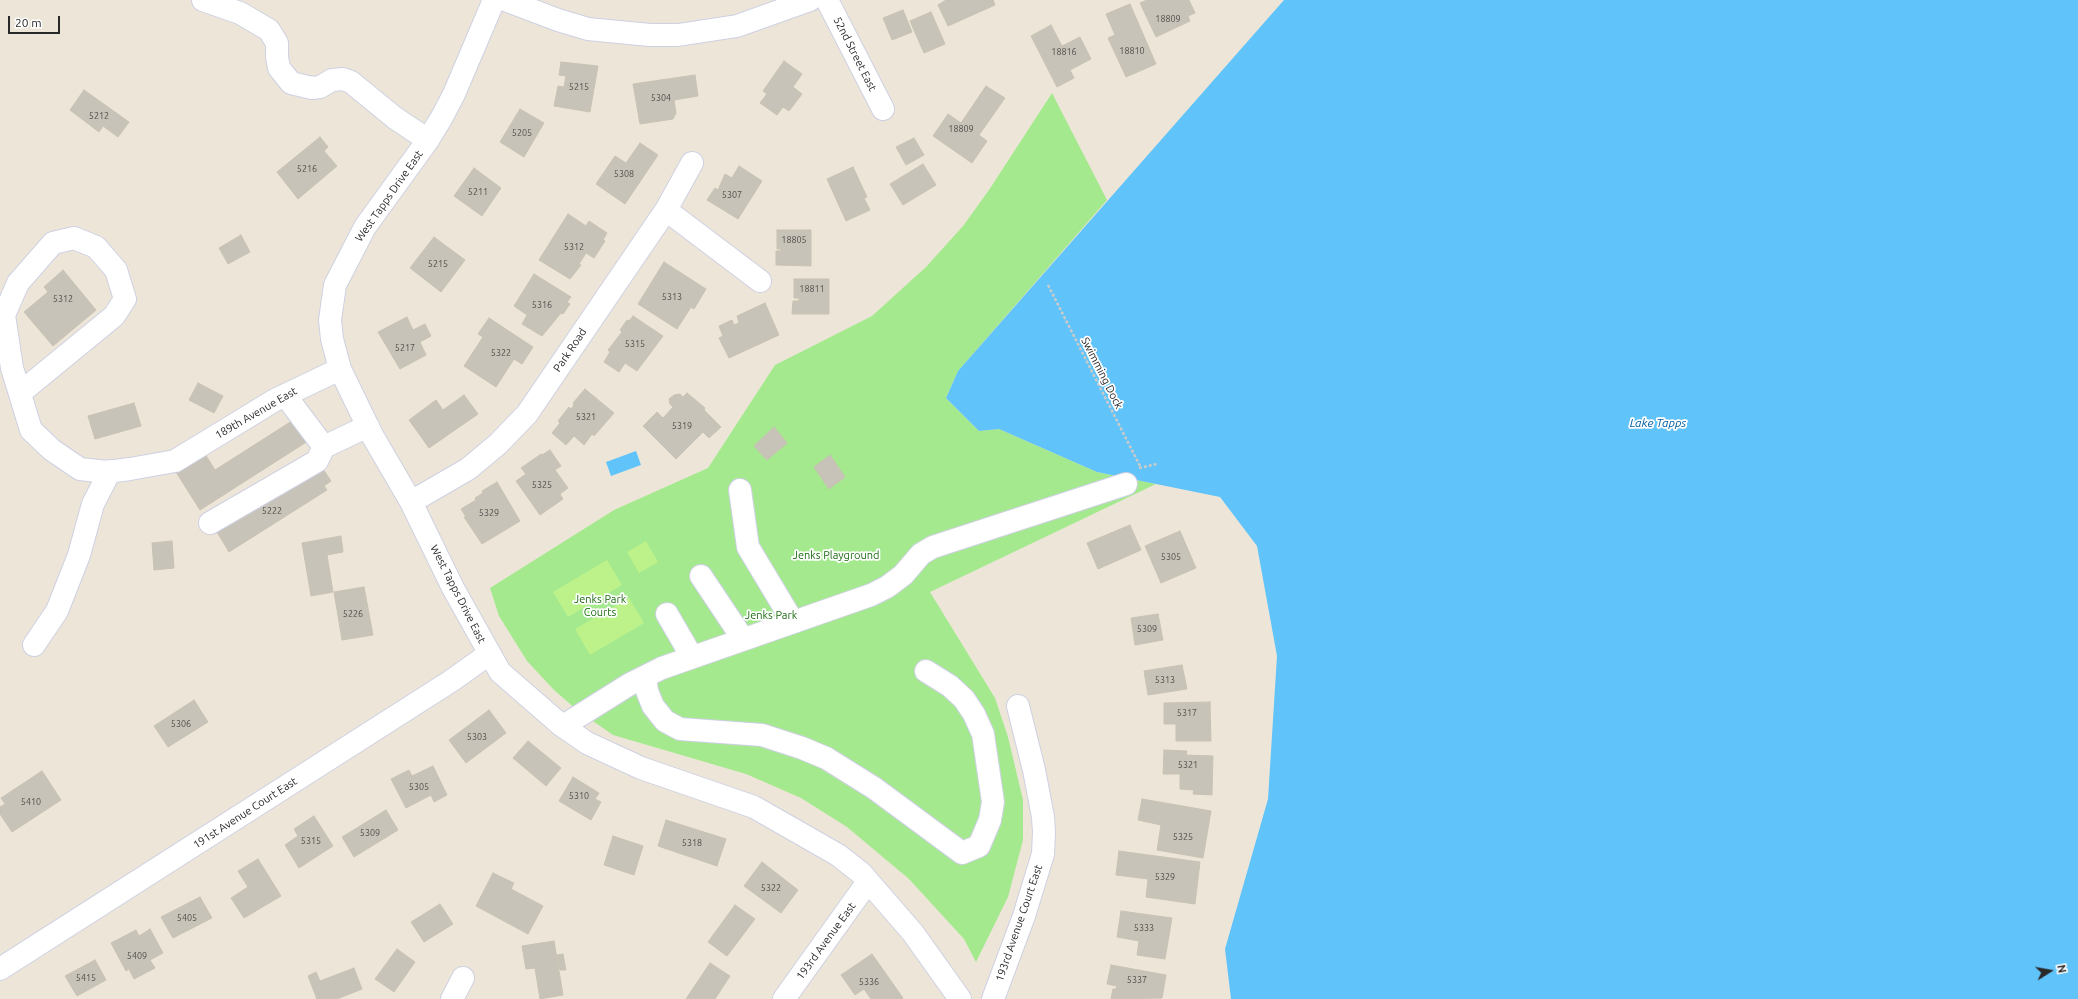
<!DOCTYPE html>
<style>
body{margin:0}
#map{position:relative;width:2078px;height:999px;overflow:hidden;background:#ede6d8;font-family:Ubuntu,sans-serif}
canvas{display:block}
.north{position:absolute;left:2030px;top:951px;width:40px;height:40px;-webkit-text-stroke:3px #fff;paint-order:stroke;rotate:79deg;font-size:11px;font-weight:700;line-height:16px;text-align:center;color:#282828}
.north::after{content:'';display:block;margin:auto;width:14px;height:18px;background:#282828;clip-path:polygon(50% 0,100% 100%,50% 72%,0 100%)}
.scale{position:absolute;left:8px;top:16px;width:52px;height:18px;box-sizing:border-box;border:2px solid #282828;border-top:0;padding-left:5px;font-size:12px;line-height:14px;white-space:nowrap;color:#282828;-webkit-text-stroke:3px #fff;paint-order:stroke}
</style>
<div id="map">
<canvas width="2078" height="999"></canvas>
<div class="north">N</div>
<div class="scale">20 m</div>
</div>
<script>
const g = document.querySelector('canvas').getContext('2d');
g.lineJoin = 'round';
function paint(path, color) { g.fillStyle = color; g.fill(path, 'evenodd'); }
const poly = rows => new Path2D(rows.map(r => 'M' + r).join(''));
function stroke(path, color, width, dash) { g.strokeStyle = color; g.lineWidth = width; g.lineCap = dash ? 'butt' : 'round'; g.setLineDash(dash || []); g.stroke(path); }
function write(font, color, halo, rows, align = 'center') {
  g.font = font + ' Ubuntu,sans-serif'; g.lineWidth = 3.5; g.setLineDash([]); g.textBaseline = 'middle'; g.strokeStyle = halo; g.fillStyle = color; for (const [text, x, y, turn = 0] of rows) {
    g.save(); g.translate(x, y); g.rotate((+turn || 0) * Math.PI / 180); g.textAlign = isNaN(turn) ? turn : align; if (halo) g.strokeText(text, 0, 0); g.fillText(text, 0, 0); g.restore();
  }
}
const green = poly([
 [1052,93,1107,200,958,371,946,398,979,431,999,429,1097,472,1156,484,930,592,995,698,1008,737,1023,800,1023,840,1008,897,976,962,964,939,909,879,847,827,801,798,746,774,613,735,577,710,554,690,527,661,499,616,490,588,614,510,708,468,775,365,872,316,926,267,963,226,989,190]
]);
const pitch = poly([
 [646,541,658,562,639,573,627,552],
 [607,560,622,585,568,617,553,592],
 [629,598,644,623,590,655,575,629]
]);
const water = poly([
 [1284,0,2078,0,2078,999,1231,999,1225,949,1268,799,1277,656,1257,546,1220,497,1097,472,999,429,979,431,946,398,958,371],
 [636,451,641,465,611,476,606,462]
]);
const building = poly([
 [946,0,993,0,995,5,948,26,938,5,946,0],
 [1147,0,1189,0,1195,13,1188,16,1190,21,1156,37,1140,3,1147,0],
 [1130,4,1156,64,1126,77,1108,38,1115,35,1106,14,1130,4],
 [903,10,912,32,892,40,883,18,903,10],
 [931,12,945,44,924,53,910,21,931,12],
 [1051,25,1062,46,1080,37,1091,59,1070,70,1074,78,1057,87,1031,36,1051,25],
 [784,61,802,74,793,87,802,94,789,111,783,107,777,115,760,103,767,94,763,91,784,61],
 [561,62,598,66,590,112,554,106,558,86,564,87,566,76,559,75,561,62],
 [695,75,698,96,674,100,676,113,673,119,640,124,633,84,695,75],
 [986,86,1005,98,979,135,987,141,972,163,933,136,948,114,961,123,986,86],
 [84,90,129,122,118,137,103,126,99,132,70,110,84,90],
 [520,109,544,123,524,157,500,142,520,109],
 [320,137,328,147,324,151,337,166,298,199,277,172,320,137],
 [914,138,924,155,906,165,896,147,914,138],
 [640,143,658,155,625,204,596,184,615,156,626,163,640,143],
 [923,164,936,185,903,205,890,184,923,164],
 [739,166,762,181,738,219,707,200,715,188,718,190,725,174,732,178,739,166],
 [853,167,867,197,864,198,870,210,846,221,827,179,853,167],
 [474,168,501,188,482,216,454,196,474,168],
 [568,214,586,226,589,221,607,233,603,240,605,241,594,258,586,253,579,264,581,265,570,279,539,260,568,214],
 [777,230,811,230,811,266,776,265,776,251,781,251,781,249,777,249,777,230],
 [241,235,250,252,228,264,219,248,241,235],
 [434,237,465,260,441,292,410,268,434,237],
 [664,262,706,289,694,309,691,307,677,329,638,304,664,262],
 [63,270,96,310,53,346,24,312,48,292,44,287,63,270],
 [534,274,571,297,567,302,570,304,563,314,561,313,542,336,522,324,527,315,514,306,534,274],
 [794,279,829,279,829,314,792,314,793,301,799,301,799,298,794,298,794,279],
 [765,303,779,335,729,358,719,338,723,336,719,326,732,320,734,325,739,323,737,316,765,303],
 [633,316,663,336,637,371,625,363,619,372,604,362,610,352,608,350,622,332,620,330,627,320,629,321,633,316],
 [407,317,413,330,425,324,431,336,420,342,426,355,400,369,378,332,407,317],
 [489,318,533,347,522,364,514,359,496,387,464,366,483,337,478,334,489,318],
 [198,383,223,396,214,413,189,400,198,383],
 [585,389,614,413,594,436,592,434,584,445,574,436,566,445,552,433,560,423,558,421,569,407,571,409,574,405,573,403,585,389],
 [687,393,705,408,704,410,721,427,709,438,703,432,676,459,643,426,657,412,663,418,673,407,670,404,669,399,674,395,680,394,683,397,687,393],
 [464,395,478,414,429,448,409,420,436,400,443,410,464,395],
 [134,403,141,426,95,439,88,416,134,403],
 [295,419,308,441,200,510,176,472,205,454,215,470,295,419],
 [774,427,787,443,767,460,754,446,774,427],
 [550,450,561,466,555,470,568,488,560,494,563,499,540,515,516,481,526,474,521,468,541,454,542,455,550,450],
 [830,455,845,477,829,489,814,467,830,455],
 [321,466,331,481,324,486,327,490,229,552,217,532,321,466],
 [497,482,520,521,482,544,464,517,466,517,461,509,476,500,475,498,483,493,482,491,497,482],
 [1130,525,1141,550,1098,569,1087,543,1130,525],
 [1180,531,1196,568,1161,583,1145,546,1180,531],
 [341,536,343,552,327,555,333,592,311,596,302,543,341,536],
 [172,541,174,568,154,570,152,543,172,541],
 [364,587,373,635,342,640,334,592,364,587],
 [1158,614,1163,640,1135,645,1131,618,1158,614],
 [1182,665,1187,689,1148,695,1144,671,1182,665],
 [194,700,208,722,168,747,154,726,194,700],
 [1210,702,1211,741,1176,741,1176,724,1164,724,1164,703,1210,702],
 [489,710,506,733,466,763,449,740,489,710],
 [528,741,561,768,546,786,513,758,528,741],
 [1164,750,1187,751,1186,755,1213,756,1212,795,1193,794,1194,790,1180,789,1180,774,1163,774,1164,750],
 [433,766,447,795,434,802,431,795,406,808,391,779,409,770,412,776,433,766],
 [42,771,61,800,12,832,0,814,0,807,5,804,1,798,42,771],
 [573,777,599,793,595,799,601,802,591,820,559,801,573,777],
 [1142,799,1211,811,1203,858,1157,850,1161,825,1138,820,1142,799],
 [386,810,398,830,354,857,342,837,386,810],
 [314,816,333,846,299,868,285,845,298,836,294,829,314,816],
 [666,820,726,839,717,866,658,846,666,820],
 [613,836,643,846,634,875,604,865,613,836],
 [1119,851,1200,862,1195,904,1146,897,1148,879,1116,875,1119,851],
 [258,859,281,896,244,918,231,898,248,887,238,871,258,859],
 [762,862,798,890,781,913,744,886,762,862],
 [493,873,514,883,511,889,543,906,528,934,476,906,493,873],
 [200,897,212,918,173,938,161,917,200,897],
 [440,904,453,924,424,942,411,922,440,904],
 [735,905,755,919,727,956,708,942,735,905],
 [1121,911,1172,918,1165,959,1137,955,1139,941,1117,937,1121,911],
 [150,929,163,953,150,960,155,968,134,979,129,969,126,971,111,943,136,930,139,936,150,929],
 [554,941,563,995,540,999,535,968,526,969,522,946,554,941],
 [397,949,415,962,394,992,375,979,397,949],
 [563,954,566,970,560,970,557,955,563,954],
 [872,954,903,998,902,999,871,999,864,989,855,995,841,975,872,954],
 [95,960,106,980,77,996,65,976,95,960],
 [710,963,730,976,715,999,686,999,710,963],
 [1111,965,1166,975,1162,998,1111,999,1113,989,1116,989,1117,986,1107,984,1111,965],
 [354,968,362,989,337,999,317,999,308,976,316,972,320,981,354,968]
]);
const path = poly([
 [1048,285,1141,468],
 [1139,468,1157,464]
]);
const minor = poly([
 [203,0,240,13,269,30,277,43,277,57,279,68,291,83,312,88,320,87,332,80,343,79,351,82,395,118,428,140],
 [494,0,454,94,442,117,428,140,365,227,335,285,330,320,332,339,340,369,372,435,411,502,453,588,500,672,561,725,587,743,641,768,754,807,838,855,861,873,913,933,960,999],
 [505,0,558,20,588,29,650,35,678,35,737,26,810,0],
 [827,0,883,109],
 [666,210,760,281],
 [20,393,114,316,125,299,116,270,96,247,74,238,53,243,18,283,4,315,12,368,31,430,52,450,80,469,107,472,130,469,175,461,275,400,340,369],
 [324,447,368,426],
 [740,490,748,547,793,622],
 [411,502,468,469,498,444,527,414,666,210,692,163],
 [210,523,317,461,324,447,285,395],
 [701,576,743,639],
 [667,614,692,657],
 [34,645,57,611,79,555,93,504,110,471],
 [645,677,647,691,653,706,665,721,680,729,762,735,802,748,826,758,874,788,962,853,979,846,990,820,993,802,983,734,974,714,964,699,950,686,926,671],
 [563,726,630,684,662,668,871,595,887,587,903,575,921,554,933,547,1126,484],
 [0,969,451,681,489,654],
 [452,999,463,978],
 [784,999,867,883],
 [993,999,1024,916,1043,854,1044,832,1043,817,1034,770,1018,706]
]);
const numberNames = [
 ["18809",1168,19],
 ["18810",1132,51],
 ["18816",1064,52],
 ["5215",579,87],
 ["5304",661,98],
 ["5212",99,116],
 ["18809",961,129],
 ["5205",522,133],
 ["5216",307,169],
 ["5308",624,174],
 ["5211",478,192],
 ["5307",732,195],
 ["18805",794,240],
 ["5312",574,247],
 ["5215",438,264],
 ["18811",812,289],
 ["5313",672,297],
 ["5312",63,299],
 ["5316",542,305],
 ["5315",635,344],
 ["5217",405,348],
 ["5322",501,353],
 ["5321",586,417],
 ["5319",682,426],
 ["5325",542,485],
 ["5222",272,511],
 ["5329",489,513],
 ["5305",1171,557],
 ["5226",353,614],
 ["5309",1147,629],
 ["5313",1165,680],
 ["5317",1187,713],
 ["5306",181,724],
 ["5303",477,737],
 ["5321",1188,765],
 ["5305",419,787],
 ["5310",579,796],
 ["5410",31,802],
 ["5309",370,833],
 ["5325",1183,837],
 ["5315",311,841],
 ["5318",692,843],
 ["5329",1165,877],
 ["5322",771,888],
 ["5405",187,918],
 ["5333",1144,928],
 ["5409",137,956],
 ["5415",86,978],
 ["5337",1137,980],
 ["5336",869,982]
];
const streetNames = [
 ["52nd Street East",855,54,63],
 ["West Tapps Drive East",389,196,-55],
 ["Park Road",570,350,-56],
 ["Swimming Dock",1102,373,63],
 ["189th Avenue East",256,413,-30],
 ["West Tapps Drive East",458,594,63],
 ["191st Avenue Court East",245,813,-33],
 ["193rd Avenue Court East",1019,923,-71],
 ["193rd Avenue East",826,941,-54]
];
const parkNames = [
 ["Jenks Playground",836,555],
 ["Jenks Park",600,599],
 ["Courts",600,612],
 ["Jenks Park",771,615]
];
const waterNames = [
 ["Lake Tapps",1658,423]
];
paint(green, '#a5e98f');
paint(pitch, '#bcf289');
paint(water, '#60c3fa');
paint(building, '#c8c3b8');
stroke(building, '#c8c2b2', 1);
stroke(minor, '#ced0e3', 24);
stroke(path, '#cbcbcb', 2.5, [3, 2]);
stroke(minor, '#fff', 22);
write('9px', '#504f4c', null, numberNames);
write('11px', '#282828', '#fff', streetNames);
write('11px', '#1c6c12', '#fff', parkNames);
write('italic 12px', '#005da5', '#fff', waterNames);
</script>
